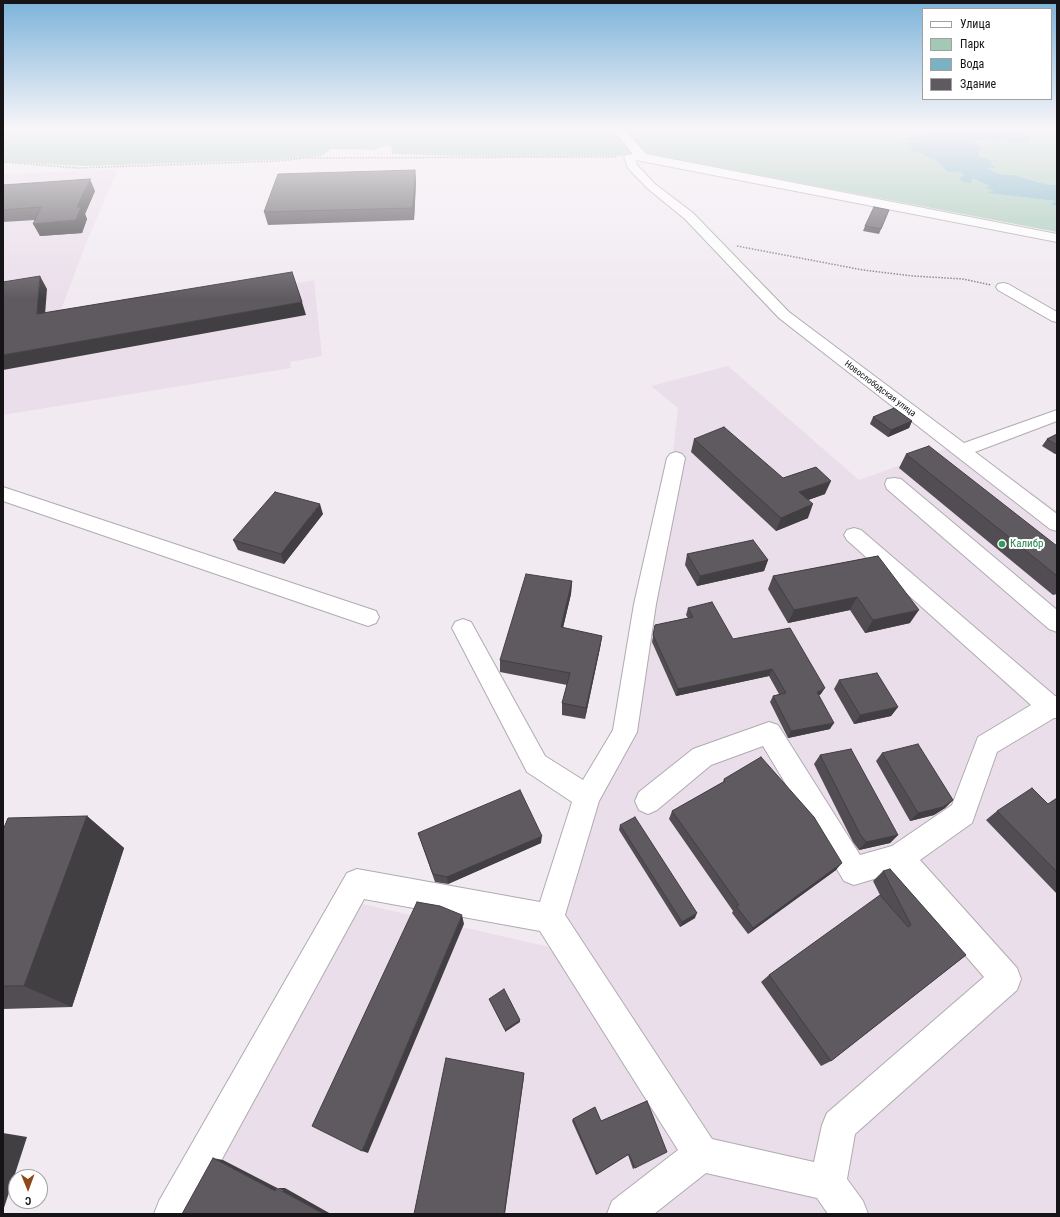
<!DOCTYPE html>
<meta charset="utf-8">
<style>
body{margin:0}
#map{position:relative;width:1060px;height:1217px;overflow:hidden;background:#f1ebf1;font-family:"Roboto Condensed",sans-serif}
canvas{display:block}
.frame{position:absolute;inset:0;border:4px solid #161417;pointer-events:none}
.legend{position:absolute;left:922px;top:8px;width:130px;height:92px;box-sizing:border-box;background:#fff;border:1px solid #a2a1a2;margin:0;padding:5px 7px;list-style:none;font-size:12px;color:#161417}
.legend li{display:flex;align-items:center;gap:8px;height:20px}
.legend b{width:20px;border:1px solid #a2a1a2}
.north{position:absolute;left:8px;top:1169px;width:40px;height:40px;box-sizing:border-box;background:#fff;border:1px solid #a2a1a2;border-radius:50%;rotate:179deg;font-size:11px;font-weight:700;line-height:16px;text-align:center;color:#161417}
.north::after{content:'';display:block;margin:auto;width:14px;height:18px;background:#8d491b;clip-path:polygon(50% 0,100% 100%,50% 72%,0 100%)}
</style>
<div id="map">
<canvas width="1060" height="1217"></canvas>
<div class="frame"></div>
<ul class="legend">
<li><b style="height:5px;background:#fff"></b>Улица</li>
<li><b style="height:11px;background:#a3c9b6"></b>Парк</li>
<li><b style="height:11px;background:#7ab2c4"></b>Вода</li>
<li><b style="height:11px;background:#5e5a60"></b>Здание</li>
</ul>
<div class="north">С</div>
</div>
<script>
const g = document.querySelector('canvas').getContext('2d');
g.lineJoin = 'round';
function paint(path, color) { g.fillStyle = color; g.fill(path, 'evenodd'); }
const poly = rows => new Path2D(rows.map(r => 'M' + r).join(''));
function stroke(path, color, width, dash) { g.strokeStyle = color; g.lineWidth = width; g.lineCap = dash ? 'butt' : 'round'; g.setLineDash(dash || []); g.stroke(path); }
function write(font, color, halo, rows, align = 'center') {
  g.font = font + ' "Roboto Condensed",sans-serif'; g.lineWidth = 4; g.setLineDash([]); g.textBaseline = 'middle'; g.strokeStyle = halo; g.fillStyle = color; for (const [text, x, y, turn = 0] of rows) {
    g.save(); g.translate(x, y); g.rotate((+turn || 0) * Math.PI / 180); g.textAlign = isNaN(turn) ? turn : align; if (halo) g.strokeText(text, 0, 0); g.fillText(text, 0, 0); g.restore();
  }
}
const built = poly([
 [118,169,87,241,56,323,314,280,322,356,290,362,291,368,3,415,3,174],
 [728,366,859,480,963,443,1057,511,1057,1214,186,1214,358,903,549,947,658,582,678,408,651,386]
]);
const green = poly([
 [3,129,613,129,634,153,629,155,616,156,494,157,392,154,391,146,385,146,374,150,331,149,322,156,278,160,85,166,3,162],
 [622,129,925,129,928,130,927,135,904,138,907,142,904,143,925,157,935,159,947,172,955,173,960,172,991,186,995,190,988,193,1056,201,1052,205,1057,206,1057,232,644,153],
 [1057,129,1057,185,1045,184,1014,175,1000,174,985,168,997,168,991,164,993,161,978,155,979,152,972,144,980,140,995,142,1005,141,1013,143,1030,142,1029,140,1035,137,1022,132,1023,130]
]);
const water = poly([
 [925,129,1027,129,1023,130,1022,132,1036,137,1030,139,1030,142,1013,143,1005,141,995,142,980,140,972,144,980,146,982,150,979,152,978,155,993,161,991,164,997,168,986,168,1000,174,1014,175,1045,184,1057,185,1057,206,1051,205,1055,201,987,193,994,190,986,188,990,186,972,178,971,183,963,182,959,178,965,175,960,172,955,173,947,172,935,159,925,157,920,153,911,151,911,148,903,143,907,142,904,138,927,135,925,133,927,130]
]);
const path = poly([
 [3,162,78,168,278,161,306,158,618,157],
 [737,246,863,270,913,276,963,279,991,285]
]);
const minor = poly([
 [613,129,624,129,646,154,1057,234,1057,242,636,160,637,165,655,184,693,213,789,312,964,443,1057,410,1057,421,975,452,1057,514,1057,531,1050,529,779,318,685,219,647,188,628,168,624,157,626,155,633,154,613,129],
 [1003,283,1008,284,1057,312,1057,322,1052,321,998,290,996,287,998,284,1003,283],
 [676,452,682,454,685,458,656,604,637,732,599,801,565,915,712,1139,814,1162,822,1125,827,1113,984,977,894,873,854,885,844,881,763,746,711,765,657,810,648,814,639,810,635,801,639,792,693,749,769,722,778,725,860,855,892,846,952,805,978,737,1031,705,847,540,844,535,847,530,854,528,861,530,1055,696,1057,696,1057,718,1054,718,997,752,972,823,920,860,1017,968,1021,979,1017,990,855,1134,847,1179,863,1201,868,1214,828,1214,817,1198,706,1173,654,1214,607,1214,612,1201,678,1150,540,931,364,899,192,1214,154,1214,159,1201,347,873,357,869,540,902,572,802,527,772,452,628,455,622,463,619,471,622,545,756,583,780,613,730,634,604,667,458,670,454,676,452],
 [894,478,901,479,1057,610,1057,632,1049,629,887,489,885,484,887,479,894,478],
 [3,487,376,611,379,617,376,623,368,626,3,501,3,487]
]);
const wall = poly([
 [415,170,416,182,414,220,268,225,264,212],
 [3,185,95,191,85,214,87,219,82,233,40,236,35,220,3,222],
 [889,210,879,234,863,231,865,226],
 [873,417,912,421,909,428,888,437,870,424],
 [1057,434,1057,454,1055,454,1042,446,1047,439],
 [694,439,783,478,825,494,808,500,808,518,776,531,691,452],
 [906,454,1057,546,1057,594,1053,595,899,468],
 [323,514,284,564,238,550,233,540],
 [687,554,768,560,764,571,697,586,685,565],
 [878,556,910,623,865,633,850,610,788,623,768,589,773,576],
 [572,581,571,594,563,628,602,636,600,648,585,719,562,715,562,703,567,685,500,672,500,660],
 [688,608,733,639,821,694,819,695,830,729,788,738,770,702,773,696,779,694,769,676,676,696,652,642,655,625,688,618,686,615],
 [839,680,898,707,891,716,854,724,834,689],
 [882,753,953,800,945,808,934,815,910,821,876,761],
 [820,755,898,835,890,843,859,850,853,842,814,764],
 [724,779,836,870,748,934,732,913,733,911,669,819,672,811,723,782],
 [1057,798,1057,894,986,820,997,811,1048,804],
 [87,816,124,848,72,1007,3,1009,3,830],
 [620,825,695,918,680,927,619,830],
 [418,833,541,843,448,884,435,882],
 [883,871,966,955,831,1061,821,1066,761,982,769,975,881,897,873,881],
 [647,1101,635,1168,633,1169,628,1155,596,1175,572,1121,573,1119,601,1121]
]);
const shadedWall = poly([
 [415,170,416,182,414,220,413,208],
 [90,179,95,191,85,214,87,219,82,233,40,236,33,224,77,207],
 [40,276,47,289,44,328,37,314],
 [302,302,306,315,3,370,3,355],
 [912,421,909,428,888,437,891,430],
 [831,481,825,494,794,505,799,492],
 [320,504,323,514,284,564,281,554],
 [813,504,808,518,776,531,781,518],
 [768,560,764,571,697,586,700,576],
 [572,581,571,594,560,640,561,627],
 [857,597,850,610,788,623,794,610],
 [919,610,910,623,865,633,873,620],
 [602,636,600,648,585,719,586,708],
 [772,669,769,676,676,696,678,689],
 [825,688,821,694,813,699,817,692],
 [898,707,891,716,854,724,860,715],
 [834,723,830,729,788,738,791,731],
 [953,800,945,808,934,815,910,821,918,813],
 [87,816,124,848,72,1007,24,986],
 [898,835,890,843,859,850,866,842],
 [542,836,541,843,448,884,447,877],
 [842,863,836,870,748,934,753,928],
 [697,913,695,918,680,927,682,922],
 [462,915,464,924,368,1153,362,1151],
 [520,1020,520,1022,505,1032,505,1030],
 [524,1073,524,1077,505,1214,504,1214],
 [3,1133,27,1137,3,1211],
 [213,1158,223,1160,283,1191,275,1191],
 [276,1188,285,1188,331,1214,324,1214]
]);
const building = poly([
 [415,170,413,208,264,212,278,174,415,170],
 [90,179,77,207,81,207,76,220,33,224,41,207,3,210,3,185,90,179],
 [874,207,889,210,881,229,865,226,874,207],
 [292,272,302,302,3,355,3,282,40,276,37,314,292,272],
 [894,408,912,421,891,430,873,417,894,408],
 [724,427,783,478,816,467,831,481,799,492,813,504,781,518,694,439,724,427],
 [1057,434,1057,445,1047,439,1057,434],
 [929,446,1057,546,1057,576,906,454,929,446],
 [275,492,320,504,281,554,233,540,275,492],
 [753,540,768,560,700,576,687,554,753,540],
 [878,556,919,610,873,620,857,597,794,610,773,576,878,556],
 [526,574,572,581,561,627,602,636,586,708,562,703,570,673,500,660,526,574],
 [712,602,733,639,790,628,825,688,817,692,834,723,791,731,773,696,786,693,772,669,678,689,653,635,655,625,693,617,688,608,712,602],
 [877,673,898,707,860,715,839,680,877,673],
 [918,744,953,800,943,807,918,813,882,753,918,744],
 [851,749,898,835,866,842,860,834,820,755,851,749],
 [761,757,814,817,842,863,753,928,736,906,739,905,672,811,725,781,724,779,761,757],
 [1032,788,1048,804,1057,798,1057,872,997,811,1032,788],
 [520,790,542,836,447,877,433,874,418,833,520,790],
 [87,816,24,986,3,986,3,830,8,818,87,816],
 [635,817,697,913,682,922,620,825,635,817],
 [890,869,966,955,831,1061,769,975,880,895,908,927,911,925,883,871,890,869],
 [417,902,440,906,462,915,362,1151,312,1126,417,902],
 [504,989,520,1020,505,1030,489,999,504,989],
 [446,1058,524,1073,504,1214,414,1214,446,1058],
 [647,1101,667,1152,635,1168,629,1154,597,1174,573,1119,595,1107,601,1121,647,1101],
 [213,1158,275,1191,276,1188,324,1214,182,1214,213,1158]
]);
const markers = [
 [1002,544,4,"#2e9e5b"]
];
const farStreetnames = [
 ["Новослободская улица",880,389,37]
];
const leisureNames = [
 ["Калибр",1010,544]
];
paint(built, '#eadeea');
paint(green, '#a3c9b6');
paint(water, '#7ab2c4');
stroke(minor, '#b0abb1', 2);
stroke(path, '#7f7b80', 1.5, [1.5, 1.5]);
paint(minor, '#fff');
paint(wall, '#514d53');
paint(shadedWall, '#423f43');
paint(building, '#5e5a60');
stroke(building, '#423f43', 1);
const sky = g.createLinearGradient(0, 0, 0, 299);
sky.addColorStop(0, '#7cb3da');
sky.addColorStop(0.43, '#f9f6f9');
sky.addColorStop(1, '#f9f6f900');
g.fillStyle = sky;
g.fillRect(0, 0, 1060, 299);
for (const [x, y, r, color] of markers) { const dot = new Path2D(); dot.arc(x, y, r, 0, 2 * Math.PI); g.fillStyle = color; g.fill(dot); stroke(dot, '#fff', 1.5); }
write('9px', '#161417', '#fff', farStreetnames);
write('11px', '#27864d', '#fff', leisureNames, 'left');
</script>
